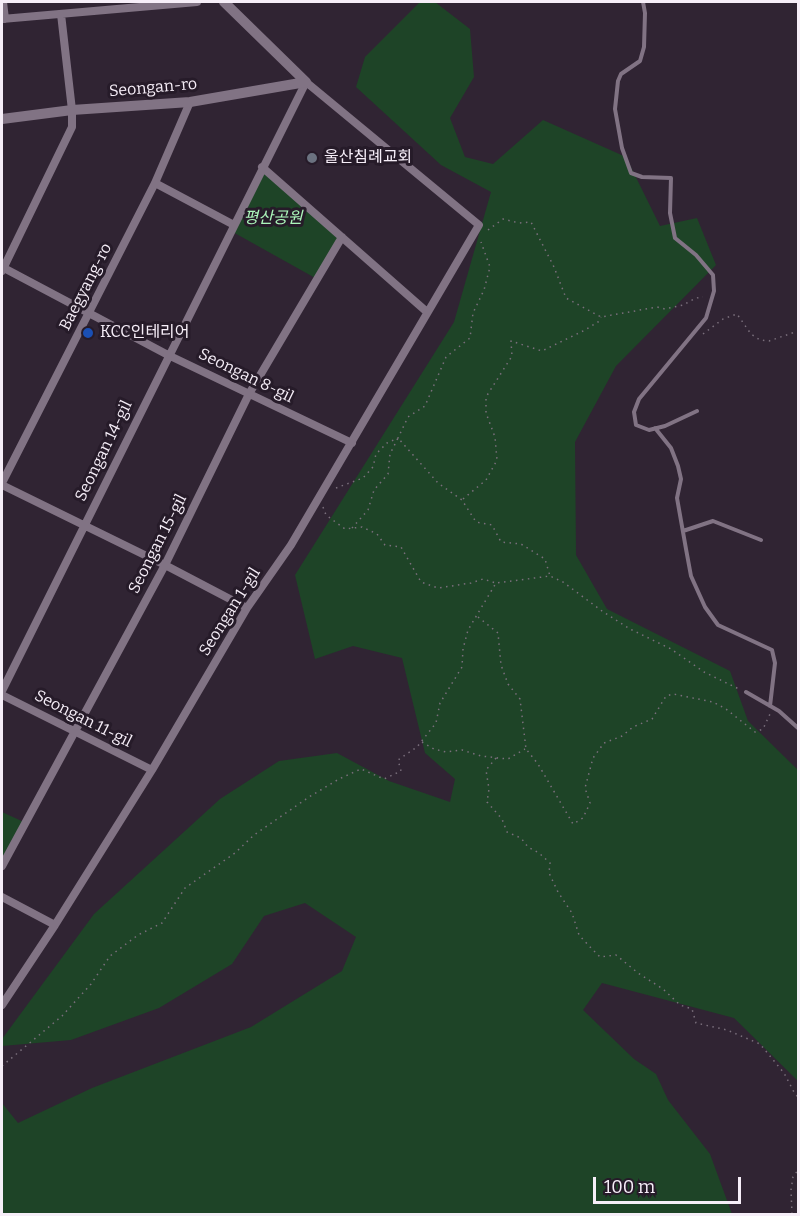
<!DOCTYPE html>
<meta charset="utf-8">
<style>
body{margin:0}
#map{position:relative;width:800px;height:1216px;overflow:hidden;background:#302433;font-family:Bitter,serif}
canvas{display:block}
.frame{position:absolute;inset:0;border:3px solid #f6eef8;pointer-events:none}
.scale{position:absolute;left:593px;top:1177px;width:148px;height:27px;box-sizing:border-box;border:3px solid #f6eef8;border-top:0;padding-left:8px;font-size:18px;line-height:21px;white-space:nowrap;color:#f6eef8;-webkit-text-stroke:4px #261b29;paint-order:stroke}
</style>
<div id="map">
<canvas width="800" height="1216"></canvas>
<div class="frame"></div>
<div class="scale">100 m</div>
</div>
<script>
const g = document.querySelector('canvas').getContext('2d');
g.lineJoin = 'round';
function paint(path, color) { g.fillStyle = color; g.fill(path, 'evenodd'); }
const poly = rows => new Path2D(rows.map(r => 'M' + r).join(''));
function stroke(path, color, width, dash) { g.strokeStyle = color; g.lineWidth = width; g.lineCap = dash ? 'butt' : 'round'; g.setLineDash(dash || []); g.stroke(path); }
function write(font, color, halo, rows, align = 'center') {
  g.font = font + ' Bitter,"Noto Sans KR",serif'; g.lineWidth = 6; g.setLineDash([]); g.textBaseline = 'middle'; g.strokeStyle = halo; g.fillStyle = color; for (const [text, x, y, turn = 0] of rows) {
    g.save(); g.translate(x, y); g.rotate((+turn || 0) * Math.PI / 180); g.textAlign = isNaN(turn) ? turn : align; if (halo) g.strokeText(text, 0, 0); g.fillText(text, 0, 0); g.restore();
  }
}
const green = poly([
 [420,2,435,2,470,29,474,77,450,118,465,157,493,164,543,120,626,157,660,226,697,218,716,265,616,366,575,442,576,555,607,609,730,671,748,721,798,770,798,1081,734,1018,602,983,583,1010,634,1059,656,1074,668,1100,710,1154,732,1214,2,1214,2,1103,18,1123,92,1088,251,1027,342,971,356,937,305,903,264,916,232,964,159,1008,71,1040,2,1046,2,1039,94,914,220,799,279,761,337,753,389,781,450,802,455,779,425,753,402,658,353,646,315,659,295,575,454,322,491,192,441,165,356,87,365,57],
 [262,167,342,237,317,279,231,231],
 [2,812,26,823,2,866]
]);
const path = poly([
 [488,230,503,219,519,223,531,222,554,267,566,298,601,317,657,307,665,309,683,305,696,298,703,297],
 [703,334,723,319,737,314,751,334,760,340,769,341,798,331],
 [336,488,363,478,373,467,376,454,387,443,398,438,408,417,425,406,446,357,470,338,473,313,484,290,490,267,481,242],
 [463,499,486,480,497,460,495,437,486,413,486,397,512,356,511,341,542,351,585,330,598,322,601,317],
 [323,507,326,515,345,529,362,527,377,534,385,545,401,547,421,582,438,588,471,583,483,579,496,583],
 [352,528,368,510,374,490,388,474,390,454,398,438,438,483,462,500,476,522,492,525,501,542,521,544,545,559,550,576],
 [478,617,498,633,501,665,508,684,520,699,526,749,538,764,573,824,583,818,590,803,585,788,593,758,604,743,622,736,633,727,652,719,666,696,673,694,713,702,726,709,755,732,763,729,770,714],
 [422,742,434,749,446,752,462,750,481,756,508,759,525,749],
 [496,758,486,770,489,789,487,802,502,819,507,832,521,838,528,847,539,853,550,863,549,873,558,892,572,913,579,935,591,948,600,957,616,955,638,973,663,989,680,1005,692,1009,696,1023,727,1030,760,1044,784,1073,795,1094,798,1097],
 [2,1066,62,1016,91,984,110,956,138,935,162,923,185,888,235,853,254,835,309,797,339,779,361,769,384,779,401,771,398,760,417,747,436,723,440,703,462,667,463,649,468,630,496,583,550,576,563,582,602,611,630,629,671,649,704,672,739,689],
 [792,1214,791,1190,793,1177,798,1170]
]);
const service = poly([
 [643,2,645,13,644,47,640,61,621,74,618,81,615,109,622,148,631,173,642,177,671,178,670,213,675,238,696,255,713,275,714,291,706,318,639,399,634,412,636,425,649,430,665,426,697,411],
 [655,428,671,448,678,466,681,479,677,498,686,549,691,576,705,607,718,625,772,650,775,663,770,706],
 [683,531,713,521,761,540],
 [746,692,779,711,798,728]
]);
const minor = poly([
 [3,2,5,19],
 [2,19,197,2],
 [262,167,427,312],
 [155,183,234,225],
 [2,267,168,355,352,443],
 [2,271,72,127,72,110,61,14],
 [2,483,155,183,190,102],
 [2,485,165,565,247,608],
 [2,691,306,82,479,225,291,545,247,608,152,770,55,925,2,1005],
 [2,695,152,770],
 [2,866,165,565,249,394,342,237],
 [2,897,55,925]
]);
const tertiary = poly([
 [224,2,306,82],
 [2,119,72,110,190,102,306,82]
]);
const markers = [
 [312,158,6,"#6b7280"],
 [88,333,6,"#1a4fb4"]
];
const streetNames = [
 ["Seongan-ro",153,88,-5],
 ["Baegyang-ro",86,287,-63],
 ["Seongan 8-gil",246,376,26],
 ["Seongan 14-gil",104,451,-64],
 ["Seongan 15-gil",158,544,-63],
 ["Seongan 1-gil",230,612,-58],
 ["Seongan 11-gil",83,719,27]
];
const poiNames = [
 ["울산침례교회",324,158],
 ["KCC인테리어",100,333]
];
const parkNames = [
 ["평산공원",273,219]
];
paint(green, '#1e4427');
stroke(path, '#7a6f7c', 1.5, [1.5, 4.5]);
stroke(service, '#817384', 4);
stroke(minor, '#817384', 8);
stroke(tertiary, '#817384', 10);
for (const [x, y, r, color] of markers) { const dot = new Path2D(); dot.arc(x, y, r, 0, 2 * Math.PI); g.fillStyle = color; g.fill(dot); stroke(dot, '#261b29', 2); }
write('16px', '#f6eef8', '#261b29', streetNames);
write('16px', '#f6eef8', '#261b29', poiNames, 'left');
write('italic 16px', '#acf7bb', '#261b29', parkNames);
</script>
